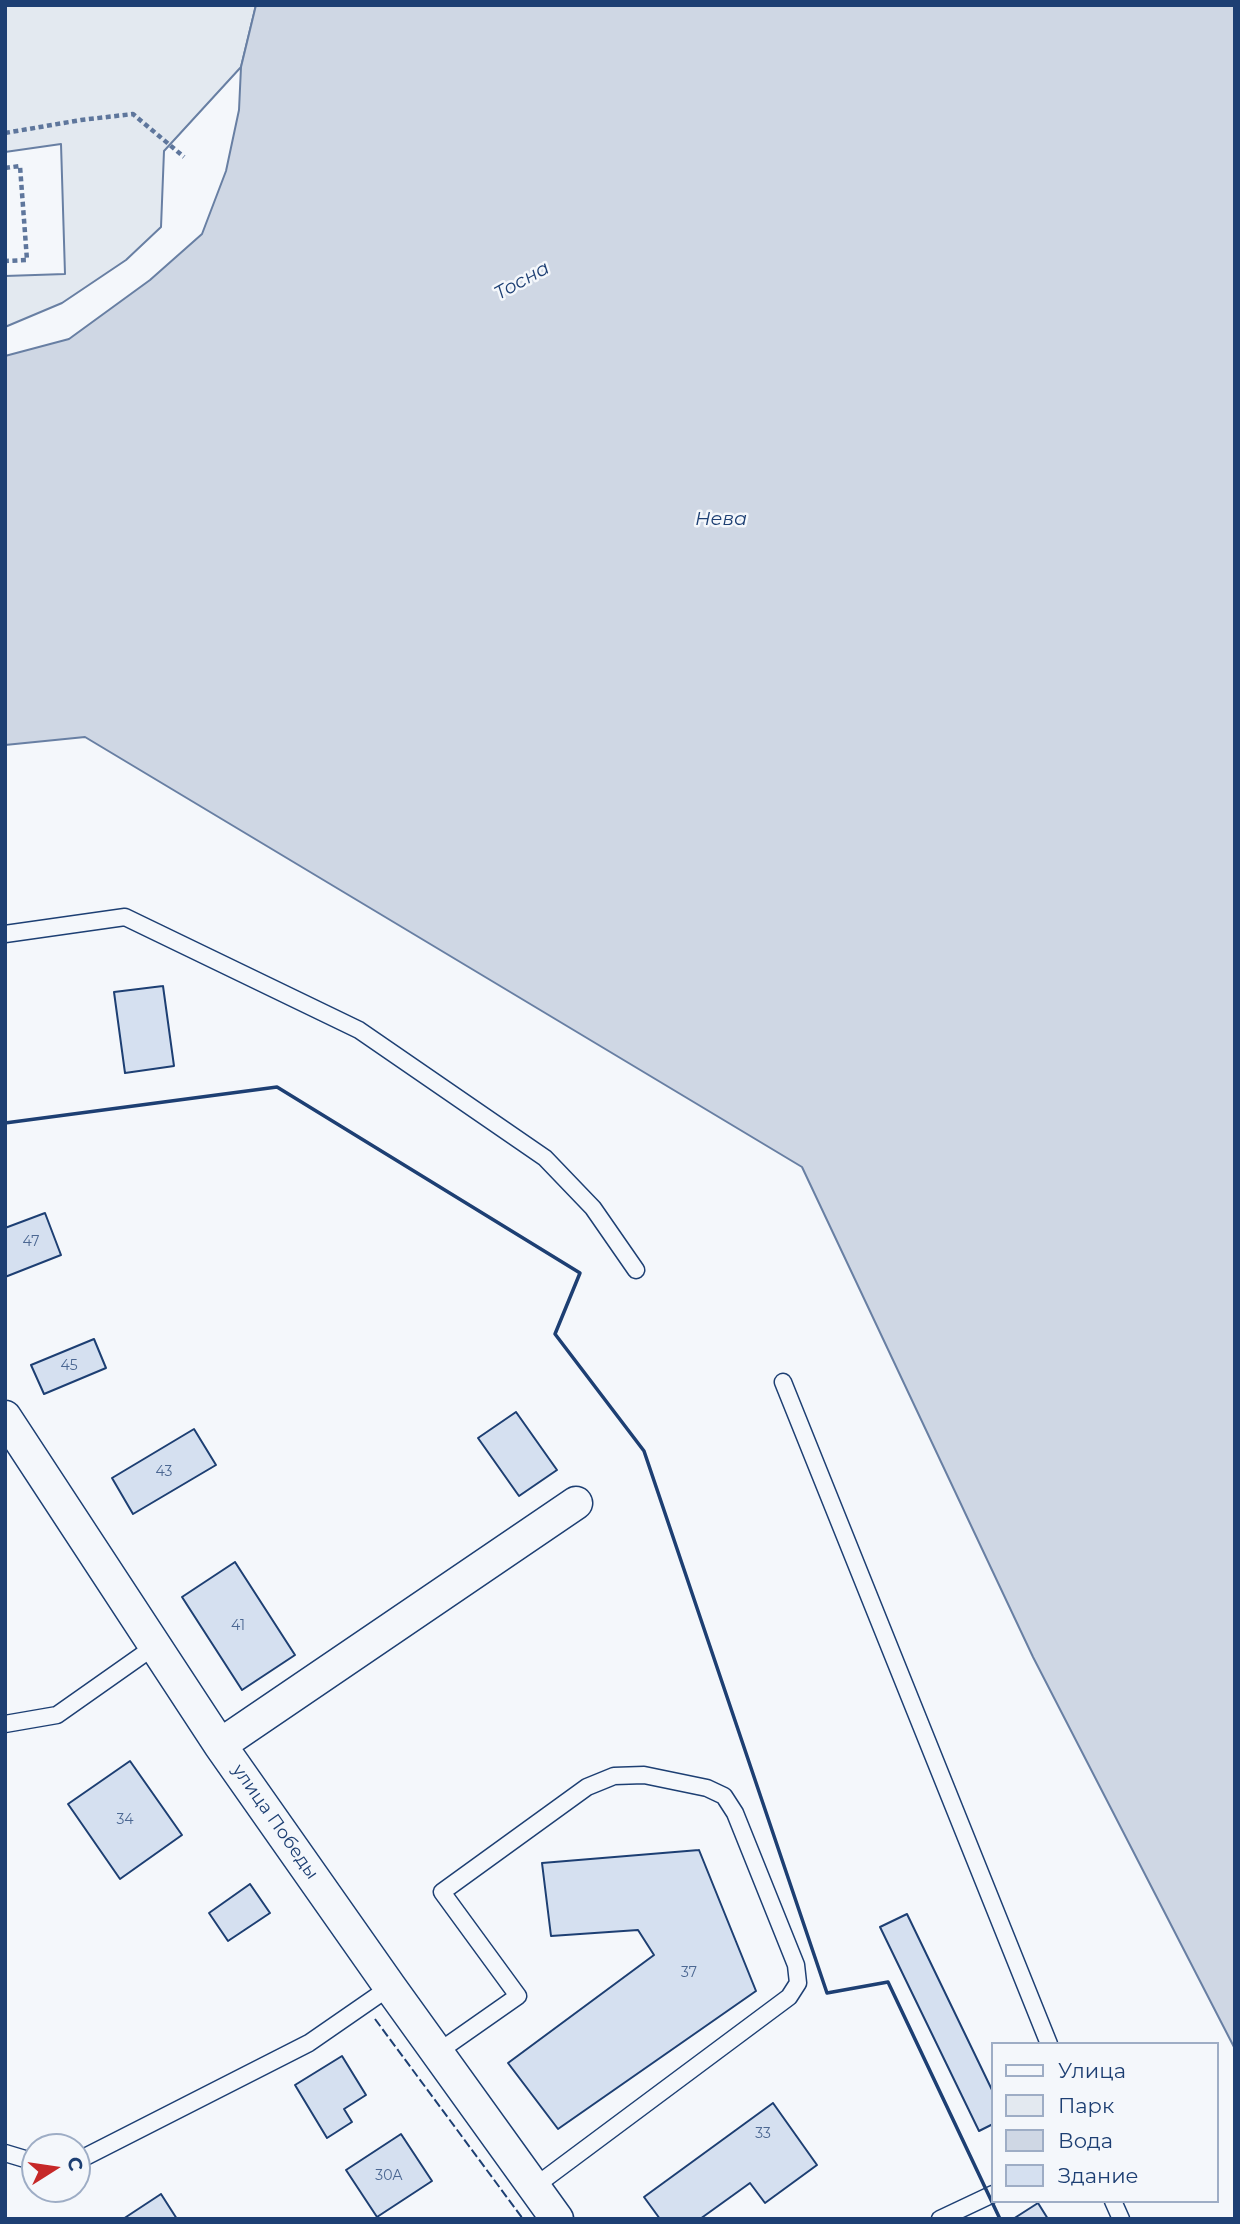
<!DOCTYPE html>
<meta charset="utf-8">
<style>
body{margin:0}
#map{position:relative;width:1240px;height:2224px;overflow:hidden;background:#f4f7fb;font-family:Montserrat,sans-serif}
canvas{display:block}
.frame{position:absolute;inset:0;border:7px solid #1d3f73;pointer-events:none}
.legend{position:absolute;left:991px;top:2042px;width:228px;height:161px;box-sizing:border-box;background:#f4f7fb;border:2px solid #9eadc5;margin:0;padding:9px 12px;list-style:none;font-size:21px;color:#1d3f73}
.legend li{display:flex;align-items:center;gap:14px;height:35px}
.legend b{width:35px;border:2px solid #9eadc5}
.north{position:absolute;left:21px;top:2133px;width:70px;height:70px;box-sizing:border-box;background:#f4f7fb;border:2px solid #9eadc5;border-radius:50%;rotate:78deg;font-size:19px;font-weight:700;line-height:28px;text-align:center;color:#1d3f73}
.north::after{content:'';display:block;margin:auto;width:24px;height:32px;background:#c62828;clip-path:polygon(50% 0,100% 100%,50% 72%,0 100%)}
</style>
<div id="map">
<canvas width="1240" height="2224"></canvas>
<div class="frame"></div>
<ul class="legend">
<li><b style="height:9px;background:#f4f7fb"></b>Улица</li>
<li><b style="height:19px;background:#e3e9f0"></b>Парк</li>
<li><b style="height:19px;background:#cfd7e4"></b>Вода</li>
<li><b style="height:19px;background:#d5e0f0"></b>Здание</li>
</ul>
<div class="north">С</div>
</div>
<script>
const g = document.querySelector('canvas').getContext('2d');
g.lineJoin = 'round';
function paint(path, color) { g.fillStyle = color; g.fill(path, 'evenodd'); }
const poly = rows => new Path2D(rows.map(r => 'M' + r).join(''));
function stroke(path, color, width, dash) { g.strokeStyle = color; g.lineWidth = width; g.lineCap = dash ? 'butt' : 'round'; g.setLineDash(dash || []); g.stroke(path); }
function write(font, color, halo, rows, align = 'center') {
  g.font = font + ' Montserrat,sans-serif'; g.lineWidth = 5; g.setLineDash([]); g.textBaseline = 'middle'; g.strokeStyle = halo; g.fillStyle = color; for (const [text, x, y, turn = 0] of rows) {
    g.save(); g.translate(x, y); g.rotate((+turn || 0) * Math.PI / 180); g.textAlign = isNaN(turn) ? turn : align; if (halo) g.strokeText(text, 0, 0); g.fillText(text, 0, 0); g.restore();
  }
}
const green = poly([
 [5,5,256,5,241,67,164,151,161,227,126,260,62,303,5,327,5,276,65,274,61,144,5,152,5,5]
]);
const water = poly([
 [256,5,1235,5,1235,2049,1033,1657,802,1167,85,737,5,745,5,356,69,339,150,280,202,234,226,171,239,110,241,67,256,5]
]);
const building = poly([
 [163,986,174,1066,125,1073,114,992,163,986],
 [45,1213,61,1255,5,1277,5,1228,45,1213],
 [94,1339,106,1368,44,1394,31,1365,94,1339],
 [516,1412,557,1470,519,1496,478,1438,516,1412],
 [194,1429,216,1465,133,1514,112,1478,194,1429],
 [235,1562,295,1655,242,1690,182,1597,235,1562],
 [130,1761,182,1835,120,1879,68,1804,130,1761],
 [699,1850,756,1991,558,2129,508,2063,654,1955,638,1930,551,1936,542,1863,699,1850],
 [250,1884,270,1913,228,1941,209,1913,250,1884],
 [907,1914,993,2092,993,2124,979,2131,880,1927,907,1914],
 [342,2056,366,2095,344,2109,352,2122,327,2138,295,2085,342,2056],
 [773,2103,817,2165,765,2203,750,2183,700,2219,660,2219,644,2197,773,2103],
 [401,2134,432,2181,377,2217,346,2170,401,2134],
 [161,2194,177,2219,123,2219,161,2194],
 [1038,2203,1048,2219,1013,2219,1038,2203]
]);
const path = poly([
 [5,133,81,120,133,114,184,157],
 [5,168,20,166,27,260,5,261]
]);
const service = poly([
 [5,934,125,917,359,1030,545,1158,593,1208,636,1270],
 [783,1382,1049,2044],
 [5,1724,57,1715,155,1646],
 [438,2052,518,1996,442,1892,587,1787,614,1776,644,1775,707,1788,724,1796,735,1813,796,1965,798,1983,789,1997,534,2187],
 [5,2153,35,2162],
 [77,2158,85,2157,309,2043,390,1987],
 [1113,2201,1121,2219],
 [940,2219,993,2194]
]);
const minor = poly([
 [5,1417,220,1745,390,1987,557,2219],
 [220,1745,576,1503]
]);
const fence = poly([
 [375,2019,523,2219]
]);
const wall = poly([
 [5,1123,277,1087,580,1273,555,1334,644,1451,827,1993,888,1982,1000,2219]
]);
const numberNames = [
 ["47",31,1242],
 ["45",69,1366],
 ["43",164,1472],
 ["41",238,1626],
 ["34",125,1820],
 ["37",689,1973],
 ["33",763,2134],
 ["30А",389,2176]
];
const streetNames = [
 ["улица Победы",275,1822,55]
];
const waterNames = [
 ["Тосна",522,281,-29],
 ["Нева",721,519]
];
paint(green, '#e3e9f0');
stroke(green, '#687fa3', 2);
paint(water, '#cfd7e4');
stroke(water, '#687fa3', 2);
paint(building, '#d5e0f0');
stroke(building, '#1d3f73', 2);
stroke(service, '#1d3f73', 19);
stroke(minor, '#1d3f73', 35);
stroke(path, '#5e769c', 4.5, [5, 3.5]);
stroke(service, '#f4f7fb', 16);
stroke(minor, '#f4f7fb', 32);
stroke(fence, '#1d3f73', 2, [9, 3.5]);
stroke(wall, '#1d3f73', 3.5);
write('14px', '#4b6792', null, numberNames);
write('18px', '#1d3f73', '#f4f7fb', streetNames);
write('italic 19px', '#1d3f73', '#f4f7fb', waterNames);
</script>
